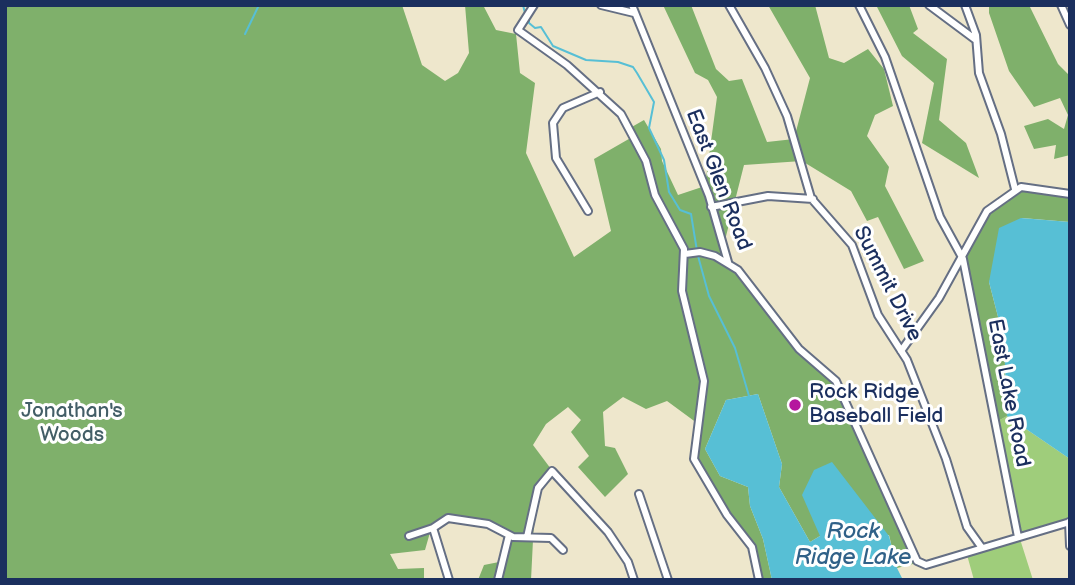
<!DOCTYPE html>
<style>
body{margin:0}
#map{position:relative;width:1075px;height:585px;overflow:hidden;background:#eee7cc;font-family:"Balsamiq Sans",sans-serif}
canvas{display:block}
.frame{position:absolute;inset:0;border:7px solid #1b2f5e;pointer-events:none}
</style>
<div id="map">
<canvas width="1075" height="585"></canvas>
<div class="frame"></div>
</div>
<script>
const g = document.querySelector('canvas').getContext('2d');
g.lineJoin = 'round';
function paint(path, color) { g.fillStyle = color; g.fill(path, 'evenodd'); }
const poly = rows => new Path2D(rows.map(r => 'M' + r).join(''));
function stroke(path, color, width, dash) { g.strokeStyle = color; g.lineWidth = width; g.lineCap = dash ? 'butt' : 'round'; g.setLineDash(dash || []); g.stroke(path); }
function write(font, color, halo, rows, align = 'center') {
  g.font = font + ' "Balsamiq Sans",sans-serif'; g.lineWidth = 6; g.setLineDash([]); g.textBaseline = 'middle'; g.strokeStyle = halo; g.fillStyle = color; for (const [text, x, y, turn = 0] of rows) {
    g.save(); g.translate(x, y); g.rotate((+turn || 0) * Math.PI / 180); g.textAlign = isNaN(turn) ? turn : align; if (halo) g.strokeText(text, 0, 0); g.fillText(text, 0, 0); g.restore();
  }
}
const green = poly([
 [1007,416,1070,459,1070,524,1020,539,1033,580,974,580,967,555,1019,539,998,421]
]);
const forest = poly([
 [5,5,402,5,422,65,445,81,458,73,469,53,465,5,483,5,496,30,516,34,520,73,535,83,526,153,574,257,611,231,594,159,634,136,630,128,644,120,661,149,662,161,678,195,705,186,717,97,708,80,695,73,663,5,691,5,716,69,729,81,742,79,767,142,794,139,810,78,768,5,815,5,829,58,844,63,868,49,884,69,893,106,875,115,867,136,889,167,885,186,924,261,904,269,878,217,867,221,851,191,802,161,744,165,722,252,760,293,794,342,837,381,917,563,897,568,889,535,820,536,810,542,779,487,782,464,758,394,726,400,705,449,720,476,748,487,750,506,763,539,772,580,759,580,754,550,696,461,701,426,667,401,646,409,623,397,603,412,605,446,615,448,628,474,605,497,578,467,589,456,571,432,581,420,568,407,546,424,533,445,551,469,535,500,531,580,478,580,484,565,499,562,506,533,485,522,433,522,425,550,390,554,398,569,424,568,424,580,5,580],
 [876,5,909,5,918,29,913,33,947,59,939,120,966,143,979,178,922,143,934,83,902,56],
 [989,5,1029,5,1058,64,1070,76,1070,155,1054,159,1056,145,1034,149,1024,126,1048,119,1064,129,1068,115,1060,98,1034,107,1009,71,989,13],
 [1019,188,1070,196,1070,222,1022,218,989,282,1004,340,1007,416,998,421,963,253,985,212]
]);
const water = poly([
 [1021,218,1070,222,1070,459,1007,416,1004,340,989,282,999,228],
 [758,394,782,464,779,487,810,542,820,536,802,495,814,470,832,462,889,536,897,568,903,580,772,580,763,539,750,506,748,487,720,476,705,449,726,400]
]);
const stream = poly([
 [523,5,525,13],
 [529,18,529,23,535,28,541,27,553,46,586,60,618,62,633,67,637,73,654,102,649,128,664,160,669,192,680,210,691,214,697,251],
 [245,34,259,5],
 [698,256,709,296,735,348,749,396]
]);
const minor = poly([
 [534,5,518,30,567,65,621,114,646,161,655,195,684,249,682,291,704,381,694,459,727,515,752,547,759,580],
 [601,5,634,13],
 [632,5,709,196,728,262],
 [729,5,765,68,787,116,811,198,852,245,878,315,907,360,946,459,967,527,982,548],
 [859,5,885,57,940,217,963,259,1018,537],
 [929,5,976,40],
 [965,5,976,35,979,73,1001,134,1015,189],
 [1061,5,1070,25],
 [711,207,768,196,813,199],
 [588,211,556,158,553,123,563,108,600,92],
 [685,254,700,252,715,256,738,270,799,349,836,381,917,561,926,565,936,562,1070,522],
 [901,351,939,298,987,211,1021,187,1070,194],
 [639,494,668,580],
 [1069,522,1070,546],
 [409,536,433,528],
 [527,537,538,488,552,471,608,532,628,562,634,580],
 [449,580,433,528,448,518,488,524,513,537,551,538,563,550],
 [498,580,509,535]
]);
const markers = [
 [795,405,7,"#b5179e"]
];
const streetNames = [
 ["East Glen Road",718,180,69],
 ["Summit Drive",887,284,63],
 ["East Lake Road",1008,393,79]
];
const poiNames = [
 ["Rock Ridge",809,393],
 ["Baseball Field",809,417]
];
const parkNames = [
 ["Jonathan's",72,412],
 ["Woods",72,436]
];
const waterNames = [
 ["Rock",853,532],
 ["Ridge Lake",853,558]
];
paint(green, '#9fcd7b');
paint(forest, '#7fb06b');
paint(water, '#57bfd5');
stroke(stream, '#57bfd5', 2);
stroke(minor, '#656f84', 10);
stroke(minor, '#fff', 6);
for (const [x, y, r, color] of markers) { const dot = new Path2D(); dot.arc(x, y, r, 0, 2 * Math.PI); g.fillStyle = color; g.fill(dot); stroke(dot, '#fff', 2.5); }
write('21px', '#1b2f5e', '#fff', streetNames);
write('21px', '#1b2f5e', '#fff', poiNames, 'left');
write('21px', '#435e67', '#fff', parkNames);
write('italic 23px', '#306188', '#fff', waterNames);
</script>
